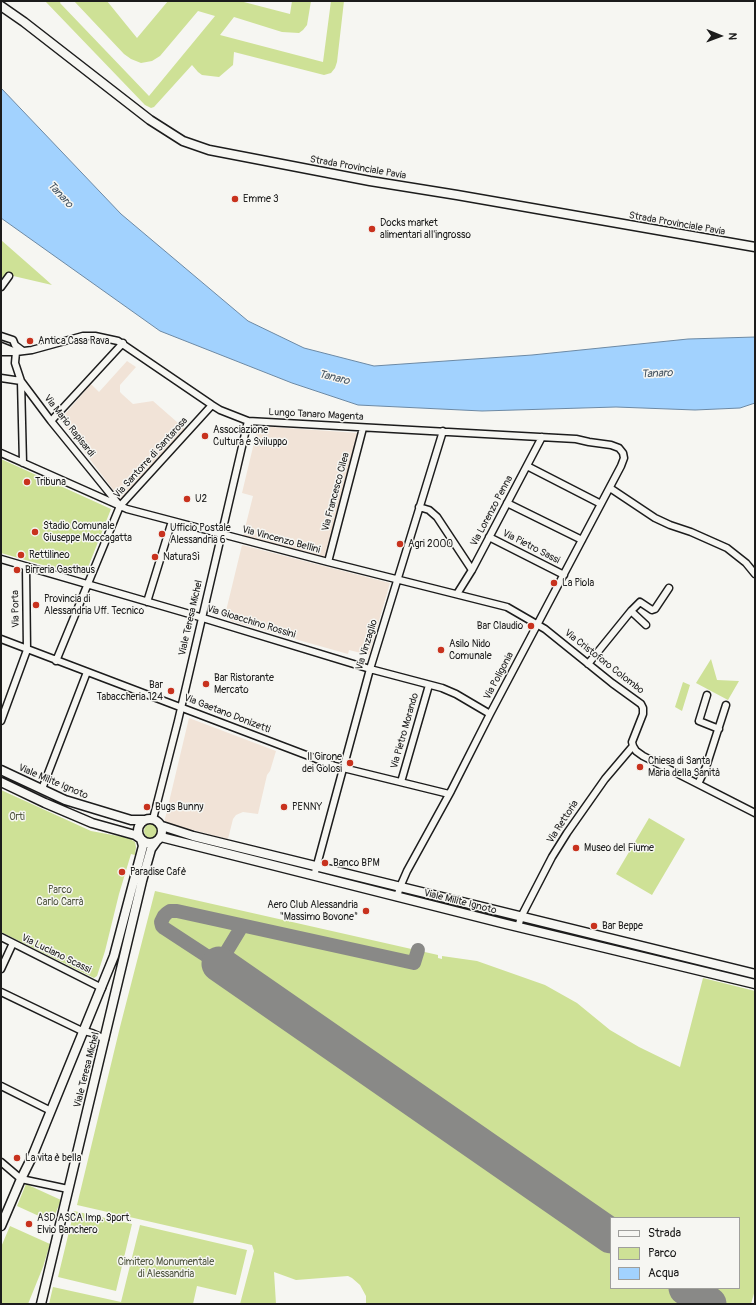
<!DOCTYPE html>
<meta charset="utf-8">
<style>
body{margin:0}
#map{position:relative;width:756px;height:1305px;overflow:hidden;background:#f6f6f2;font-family:Pangolin,sans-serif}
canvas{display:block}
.frame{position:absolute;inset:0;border:2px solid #1c1c1c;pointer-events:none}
.legend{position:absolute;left:610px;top:1217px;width:130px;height:72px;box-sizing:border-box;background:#f6f6f2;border:1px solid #9f9f9c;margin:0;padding:5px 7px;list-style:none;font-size:12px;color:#1c1c1c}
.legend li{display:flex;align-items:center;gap:8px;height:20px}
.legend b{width:20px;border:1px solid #9f9f9c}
.north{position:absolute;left:700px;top:16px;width:40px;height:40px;-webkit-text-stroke:3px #f6f6f2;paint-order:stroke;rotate:91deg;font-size:11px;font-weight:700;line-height:16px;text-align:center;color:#1c1c1c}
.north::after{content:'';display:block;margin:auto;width:14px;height:18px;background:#1c1c1c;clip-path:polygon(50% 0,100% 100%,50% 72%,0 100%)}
</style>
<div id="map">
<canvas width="756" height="1305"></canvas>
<div class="frame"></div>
<ul class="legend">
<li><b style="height:5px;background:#f6f6f2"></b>Strada</li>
<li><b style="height:11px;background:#cee196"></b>Parco</li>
<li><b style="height:11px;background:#a2d2fe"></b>Acqua</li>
</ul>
<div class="north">N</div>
</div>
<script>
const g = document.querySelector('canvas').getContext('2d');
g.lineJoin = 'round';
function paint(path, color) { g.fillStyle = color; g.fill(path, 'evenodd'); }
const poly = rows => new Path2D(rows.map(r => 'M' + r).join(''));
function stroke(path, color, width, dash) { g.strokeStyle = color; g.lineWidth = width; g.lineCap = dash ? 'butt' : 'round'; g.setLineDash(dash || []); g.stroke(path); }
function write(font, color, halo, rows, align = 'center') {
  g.font = font + ' Pangolin,sans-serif'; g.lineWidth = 3; g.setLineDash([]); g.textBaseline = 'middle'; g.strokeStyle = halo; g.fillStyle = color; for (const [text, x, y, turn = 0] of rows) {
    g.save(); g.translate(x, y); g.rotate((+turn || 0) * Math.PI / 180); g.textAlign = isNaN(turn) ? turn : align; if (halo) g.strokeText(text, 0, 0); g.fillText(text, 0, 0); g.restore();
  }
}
const built = poly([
 [127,361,136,367,120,385,120,392,123,395,133,404,153,401,185,429,121,500,60,420,91,384,99,392],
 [258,426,358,433,325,558,243,536,253,496,242,493],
 [242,545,390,583,369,655,349,650,348,654,231,621,228,617,226,611],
 [189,718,276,751,270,771,267,775,258,814,243,812,236,815,233,819,228,839,164,823]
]);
const green = poly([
 [45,1,61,1,60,3,149,96,215,16,198,11,160,56,152,61,141,63,131,59,124,54,74,1,107,1,137,38,168,1,240,1,290,14,292,1,311,1,307,25,303,30,299,33,282,32,234,17,220,35,323,62,331,1,344,1,337,62,335,68,331,73,324,75,234,52,233,65,219,77,202,75,198,72,192,65,154,107,151,108,145,105],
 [1,240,42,276,52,285,9,275,1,280],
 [1,459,111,509,85,575,57,569,1,553],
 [711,659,717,680,739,681,728,700,696,683],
 [683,682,690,685,682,711,675,707],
 [1,790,91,831,129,838,135,842,136,847,135,855,131,854,119,894,105,951,97,976,94,978,1,932],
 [649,818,685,839,652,895,616,874],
 '144 831a7 7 0 1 1 14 0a7 7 0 1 1-14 0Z',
 [155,891,438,955,438,958,442,959,442,956,477,961,545,985,577,1003,610,1030,639,1047,680,1067,703,978,755,991,755,1290,751,1304,366,1304,366,1296,360,1285,352,1278,348,1276,296,1280,274,1272,276,1304,240,1304,254,1251,252,1245,77,1205,120,1027],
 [611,1218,739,1218,739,1288,611,1288],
 [26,1184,61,1200,52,1222,17,1206],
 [74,1211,132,1224,116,1291,58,1277],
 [140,1225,247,1250,236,1295,197,1286,193,1304,49,1304,53,1287,121,1302],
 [10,1226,50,1244,43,1267,28,1304,1,1304,1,1247]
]);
const water = poly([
 [1,88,121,214,248,321,304,348,374,366,532,355,688,339,755,337,755,403,740,408,695,410,616,407,482,411,358,405,292,383,160,331,1,218,1,88]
]);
const taxiway = poly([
 [242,926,219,964,164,928,162,926,161,922,164,916,167,913,170,911,177,911,414,963,418,950]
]);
const runway = poly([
 [219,964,611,1236],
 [686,1288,709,1304]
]);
const street = poly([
 [1,287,9,276],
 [1,336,13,340,15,345,23,351],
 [1,346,16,352,1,352],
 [1,378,21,381],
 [21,381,23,463],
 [51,421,123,343],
 [1,453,127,509,328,562,507,607,545,629,612,683,641,704,643,708,643,714,632,742,633,746],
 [527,466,601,504],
 [610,488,655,518,670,525,691,532,727,548,746,563,755,574],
 [507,503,582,540],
 [120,506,51,421,21,381,15,363,16,352,32,350,83,336,95,336,118,341,212,405,220,410,248,421,576,439,589,442,611,445,619,448,623,453,624,458,621,466,490,714,451,791,407,871,400,887,397,897],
 [419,507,429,510,437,517,472,570],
 [489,537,564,575],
 [1,559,193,615,370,669,442,688,456,694,490,714],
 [328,562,363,428],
 [457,594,472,570,542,437],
 [147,602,172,521],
 [631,611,640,602,652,610,655,609,669,588],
 [1,639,335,766,449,794],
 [56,661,120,506,212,405],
 [588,664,631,611,646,625],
 [707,695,699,721,719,729],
 [1,721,27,650,26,567],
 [633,746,636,751,643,756,755,813],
 [401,782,429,685],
 [698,784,706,767,726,705],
 [42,789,87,672],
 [153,819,178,721,248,421],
 [314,876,370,669,443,431],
 [518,927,521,917,552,857,567,833,605,779,633,746],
 [1,937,102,988],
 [1,969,13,943],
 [1,992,80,1030,92,1033,105,1039],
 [1,1086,51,1111],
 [1,1162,21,1179,68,1189]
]);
const secondary = poly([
 [1,6,24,22,150,120,183,141,209,150,370,181,457,195,755,247],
 [1,770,65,800,131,820,145,820],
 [1,782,45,803,92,823,135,835,141,839,143,846,114,956,32,1157,21,1179,1,1226],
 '138 831a12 12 0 1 1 24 0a12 12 0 1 1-24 0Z',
 [162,826,193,836,755,974],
 [161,837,506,924,755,984],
 [41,1304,142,881,151,849,156,842]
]);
const markers = [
 [235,199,4,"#c8321e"],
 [372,229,4,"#c8321e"],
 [30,341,4,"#c8321e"],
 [205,436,4,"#c8321e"],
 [27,482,4,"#c8321e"],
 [187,499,4,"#c8321e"],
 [35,532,4,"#c8321e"],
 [162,534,4,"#c8321e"],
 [400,544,4,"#c8321e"],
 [21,555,4,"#c8321e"],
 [155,557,4,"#c8321e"],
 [17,570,4,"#c8321e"],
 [554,583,4,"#c8321e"],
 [36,605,4,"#c8321e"],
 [531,626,4,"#c8321e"],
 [441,650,4,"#c8321e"],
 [206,684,4,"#c8321e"],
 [171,691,4,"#c8321e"],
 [350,763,4,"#c8321e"],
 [640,767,4,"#c8321e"],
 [147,807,4,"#c8321e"],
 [284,807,4,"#c8321e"],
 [576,848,4,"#c8321e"],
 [325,863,4,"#c8321e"],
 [122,872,4,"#c8321e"],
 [366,911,4,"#c8321e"],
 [594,926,4,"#c8321e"],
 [17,1158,4,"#c8321e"],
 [29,1224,4,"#c8321e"]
];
const streetNames = [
 ["Strada Provinciale Pavia",358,168,10],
 ["Strada Provinciale Pavia",677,224,10],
 ["Lungo Tanaro Magenta",316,415,3],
 ["Via Mario Rapisardi",69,426,52],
 ["Via Santorre di Santarosa",151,458,-48],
 ["Via Francesco Cilea",336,492,-75],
 ["Via Lorenzo Penna",492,511,-62],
 ["Via Vincenzo Bellini",281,540,15],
 ["Via Pietro Sassi",531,547,27],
 ["Via Porta",16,609,-91],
 ["Viale Teresa Michel",191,618,-77],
 ["Via Gioacchino Rossini",251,622,17],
 ["Via Vinzaglio",367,645,-73],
 ["Via Cristoforo Colombo",604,662,38],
 ["Via Poligonia",499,676,-62],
 ["Via Gaetano Donizetti",227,714,21],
 ["Via Pietro Morando",405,731,-74],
 ["Viale Milite Ignoto",53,782,23],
 ["Via Rettoria",563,822,-57],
 ["Viale Milite Ignoto",460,902,14],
 ["Via Luciano Scassi",56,954,26],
 ["Viale Teresa Michel",87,1070,-76]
];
const poiNames = [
 ["Emme 3",243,199],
 ["Docks market",380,223],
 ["alimentari all'ingrosso",380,235],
 ["Antica Casa Rava",38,341],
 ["Associazione",213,430],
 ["Cultura e Sviluppo",213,442],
 ["Tribuna",35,482],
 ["U2",195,499],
 ["Stadio Comunale",43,526],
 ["Giuseppe Moccagatta",43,538],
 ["Ufficio Postale",170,528],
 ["Alessandria 6",170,540],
 ["Agri 2000",408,544],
 ["Rettilineo",29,555],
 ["NaturaSì",163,557],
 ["Birreria Gasthaus",25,570],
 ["La Piola",562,583],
 ["Provincia di",44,599],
 ["Alessandria Uff. Tecnico",44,611],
 ["Bar Claudio",523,626,"right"],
 ["Asilo Nido",449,644],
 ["Comunale",449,656],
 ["Bar Ristorante",214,678],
 ["Mercato",214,690],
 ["Bar",163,685,"right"],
 ["Tabaccheria 124",163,697,"right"],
 ["Il Girone",342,757,"right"],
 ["dei Golosi",342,769,"right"],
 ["Chiesa di Santa",648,761],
 ["Maria della Sanità",648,773],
 ["Bugs Bunny",155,807],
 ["PENNY",292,807],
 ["Museo del Fiume",584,848],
 ["Banco BPM",333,863],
 ["Paradise Cafè",130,872],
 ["Aero Club Alessandria",358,905,"right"],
 ["\"Massimo Bovone\"",358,917,"right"],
 ["Bar Beppe",602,926],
 ["La vita è bella",25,1158],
 ["ASD ASCA Imp. Sport.",37,1218],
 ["Elvio Banchero",37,1230]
];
const parkNames = [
 ["Orti",17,817],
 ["Parco",60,890],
 ["Carlo Carrà",60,902],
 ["Cimitero Monumentale",166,1262],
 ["di Alessandria",166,1274]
];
const waterNames = [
 ["Tanaro",60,195,47],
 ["Tanaro",657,374,-3],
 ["Tanaro",334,378,14]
];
paint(built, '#f1e3d7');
paint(green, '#cee196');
paint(water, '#a2d2fe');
stroke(water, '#6c89a4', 1);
stroke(taxiway, '#898987', 14);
stroke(runway, '#898987', 35);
stroke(street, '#1c1c1c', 9);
stroke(secondary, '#1c1c1c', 11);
stroke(street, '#f6f6f2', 6);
stroke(secondary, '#f6f6f2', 8);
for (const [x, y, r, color] of markers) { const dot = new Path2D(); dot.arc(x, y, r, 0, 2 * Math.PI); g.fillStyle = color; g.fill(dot); stroke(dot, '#f6f6f2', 1.5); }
write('10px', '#1c1c1c', '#f6f6f2', streetNames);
write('10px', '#1c1c1c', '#f6f6f2', poiNames, 'left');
write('10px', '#515741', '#f6f6f2', parkNames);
write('italic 11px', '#445360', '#f6f6f2', waterNames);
</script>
